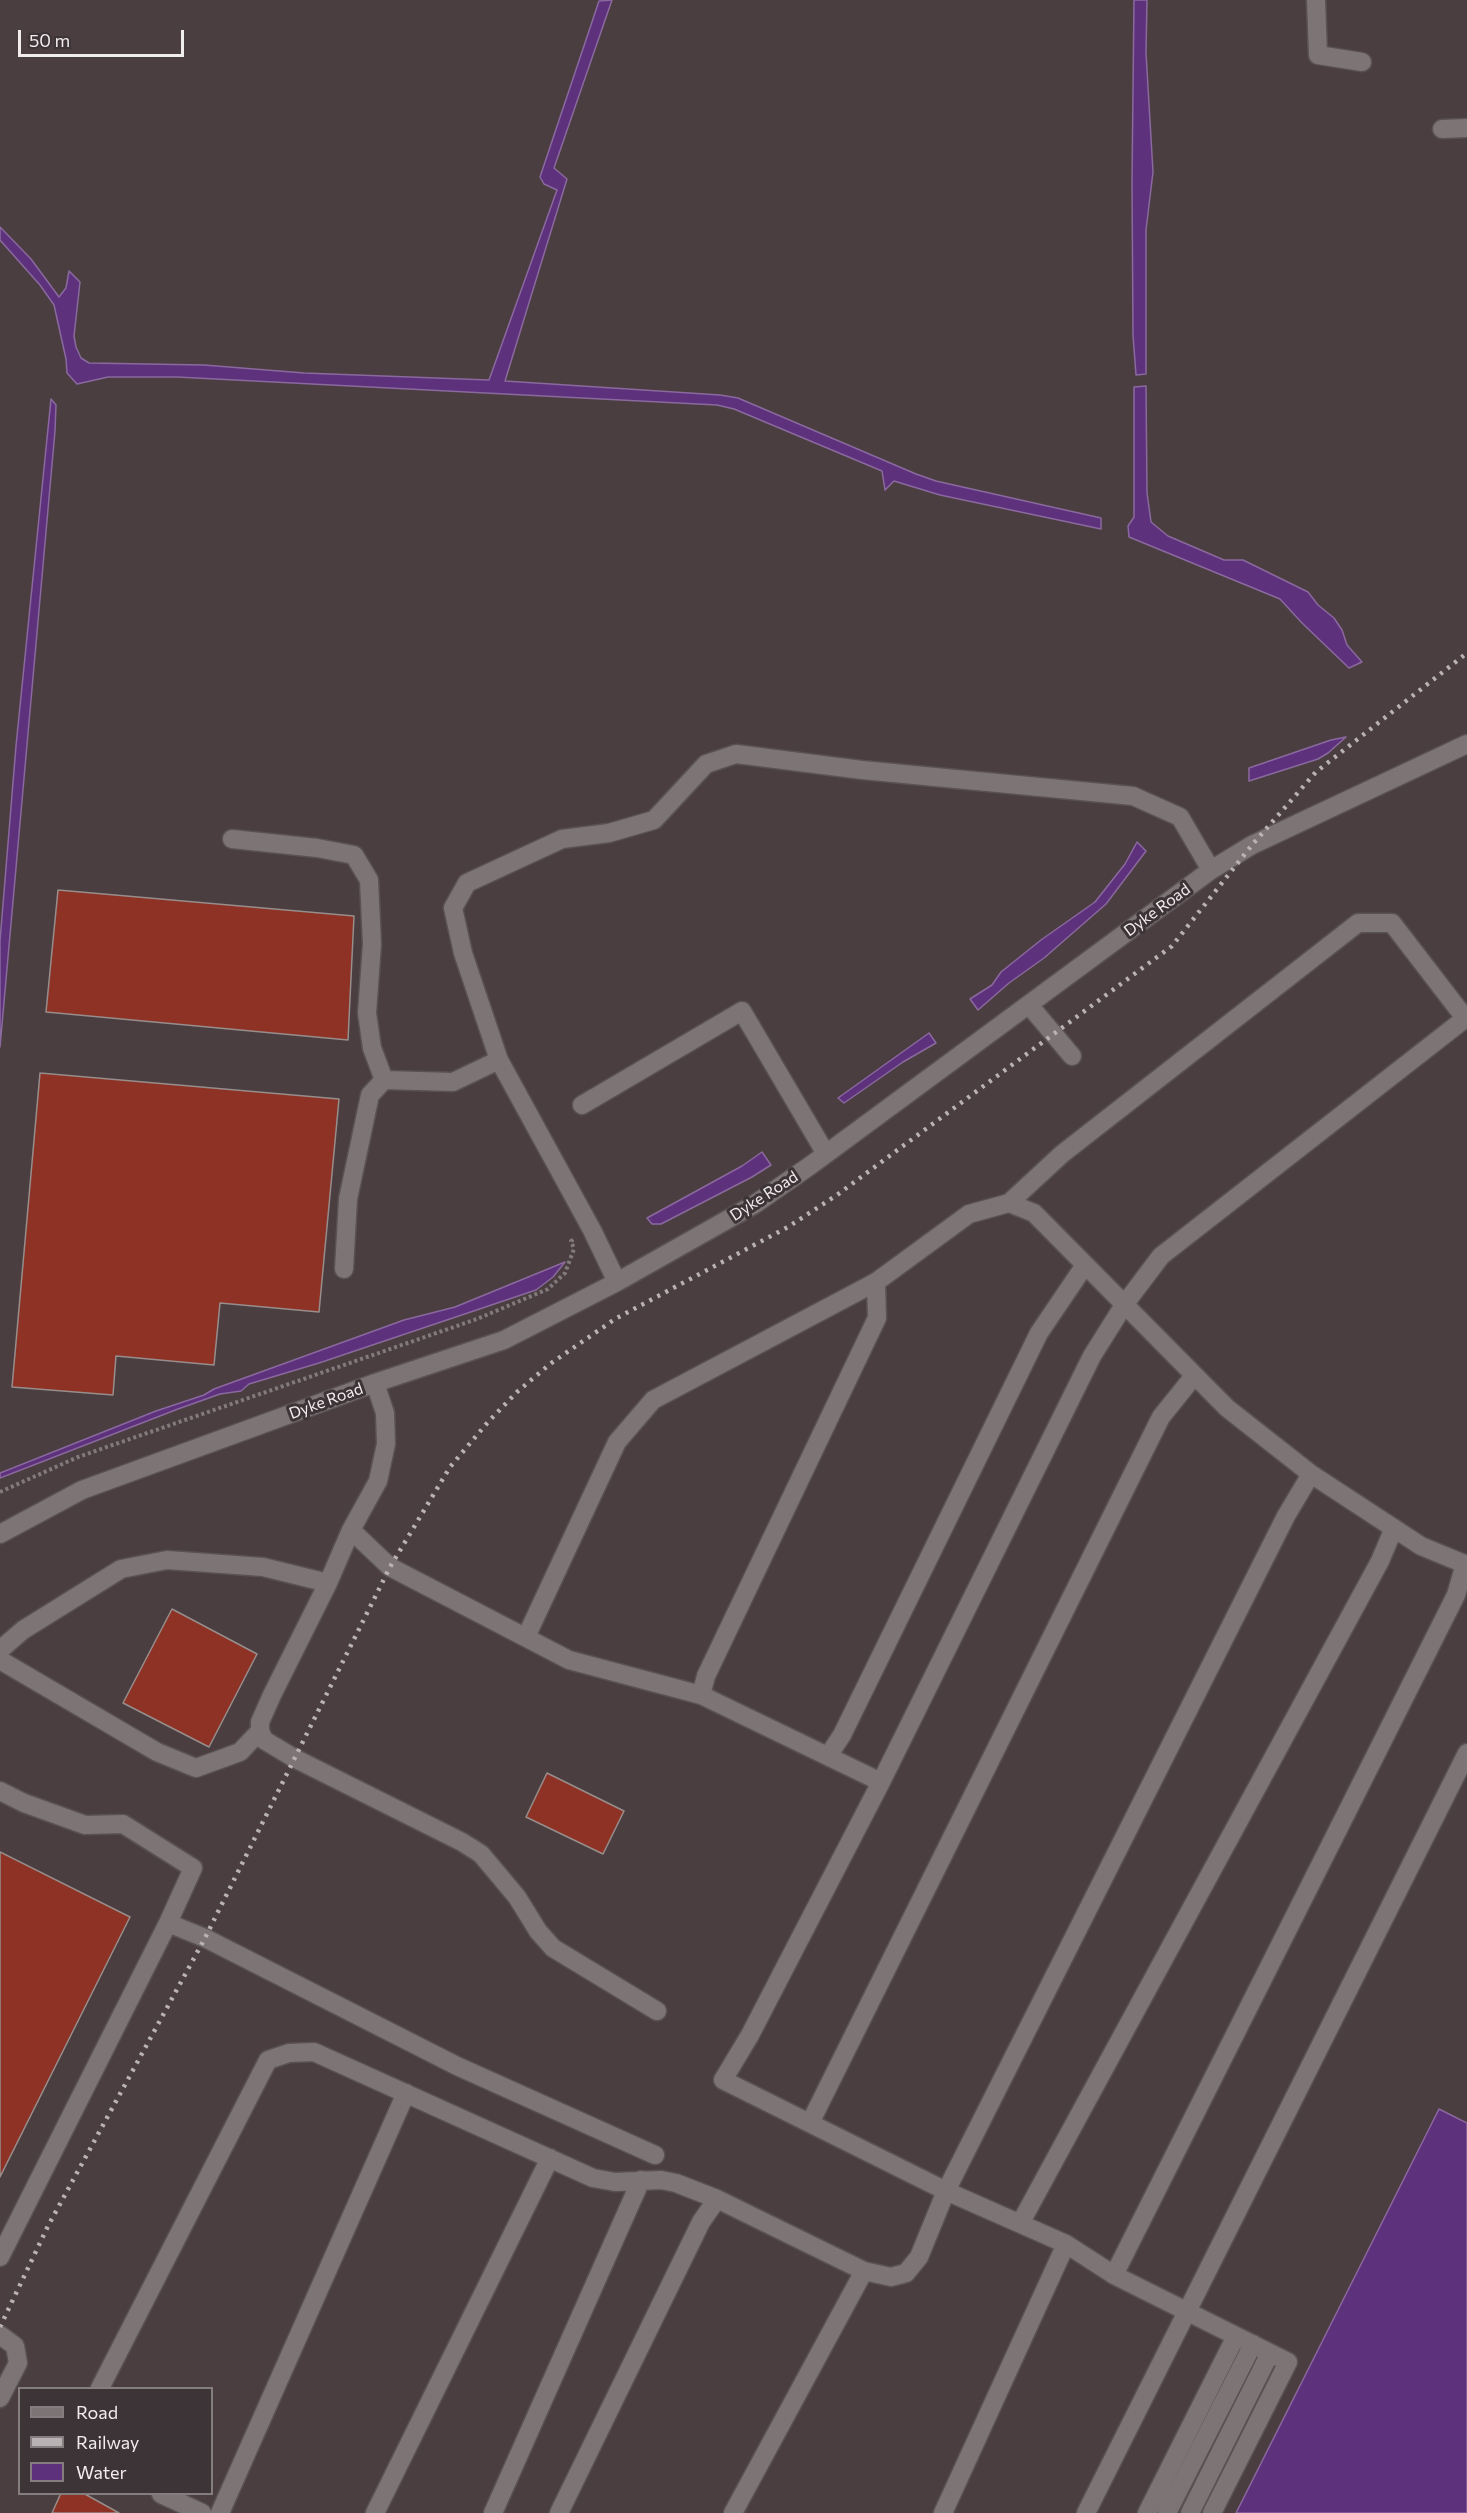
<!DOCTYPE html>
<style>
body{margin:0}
#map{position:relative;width:1467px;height:2513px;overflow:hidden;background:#3c3436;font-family:Commissioner,sans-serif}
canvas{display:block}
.legend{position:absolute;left:18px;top:2387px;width:195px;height:108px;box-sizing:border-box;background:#3c3436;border:2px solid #847e7f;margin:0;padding:8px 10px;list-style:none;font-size:18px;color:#f1eced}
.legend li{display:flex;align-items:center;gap:12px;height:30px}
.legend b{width:30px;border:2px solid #847e7f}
.scale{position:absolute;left:18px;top:30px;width:166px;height:27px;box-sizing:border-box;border:3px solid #f1eced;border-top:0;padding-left:8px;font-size:18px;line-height:21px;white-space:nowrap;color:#f1eced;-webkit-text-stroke:4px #3c3436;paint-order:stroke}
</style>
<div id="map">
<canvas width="1467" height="2513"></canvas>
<ul class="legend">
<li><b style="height:8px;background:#7d7476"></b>Road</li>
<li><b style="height:8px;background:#b9b3b5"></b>Railway</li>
<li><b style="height:16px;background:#5e317c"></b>Water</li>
</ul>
<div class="scale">50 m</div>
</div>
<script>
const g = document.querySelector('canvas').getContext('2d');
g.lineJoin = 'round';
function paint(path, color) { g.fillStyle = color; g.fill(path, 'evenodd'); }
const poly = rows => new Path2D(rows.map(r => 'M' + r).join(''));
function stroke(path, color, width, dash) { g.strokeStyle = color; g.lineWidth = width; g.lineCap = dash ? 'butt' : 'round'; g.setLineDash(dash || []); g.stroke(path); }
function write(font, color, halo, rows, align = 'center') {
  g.font = font + ' Commissioner,sans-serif'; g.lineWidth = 6; g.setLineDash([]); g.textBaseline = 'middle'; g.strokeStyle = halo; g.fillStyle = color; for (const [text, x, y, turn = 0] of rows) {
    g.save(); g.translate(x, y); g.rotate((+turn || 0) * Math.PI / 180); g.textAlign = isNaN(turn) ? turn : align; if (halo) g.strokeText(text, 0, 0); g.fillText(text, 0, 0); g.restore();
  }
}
const built = poly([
 [0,0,1467,0,1467,2123,1439,2110,1236,2513,0,2513],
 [20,2388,212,2388,212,2494,20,2494]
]);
const water = poly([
 [612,0,554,168,567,179,505,381,720,395,738,398,916,474,936,481,1101,518,1101,529,940,495,894,481,885,490,882,471,734,409,717,405,177,377,108,377,77,384,67,373,66,359,54,305,40,285,0,240,0,227,31,259,59,297,66,288,69,271,80,282,74,336,76,347,81,358,89,363,204,365,304,373,489,380,557,190,544,184,540,177,599,1,612,0],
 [1134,0,1147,0,1146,53,1153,172,1146,230,1146,374,1136,375,1133,335,1132,182,1134,0],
 [1146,386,1147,493,1151,522,1168,536,1224,560,1243,560,1308,592,1318,605,1334,618,1342,630,1347,645,1362,662,1349,668,1302,623,1280,599,1129,537,1128,526,1134,517,1134,387,1146,386],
 [51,399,56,405,55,431,0,1047,0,941,16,746,51,399],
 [1346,737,1328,753,1318,759,1249,781,1249,768,1331,740,1346,737],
 [1137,842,1146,851,1106,904,1044,958,1009,983,978,1010,970,999,992,985,1001,972,1041,940,1095,902,1125,864,1137,842],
 [929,1033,936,1043,903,1062,844,1103,838,1098,929,1033],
 [762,1152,771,1165,752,1177,661,1224,652,1224,647,1218,742,1166,762,1152],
 [565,1262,553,1277,536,1290,319,1363,249,1384,241,1391,220,1394,178,1409,0,1478,0,1473,156,1411,204,1395,214,1389,404,1320,455,1307,565,1262],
 [1439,2109,1467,2123,1467,2513,1236,2513,1439,2109]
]);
const building = poly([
 [58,890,354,916,348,1040,46,1012,58,890],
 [40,1073,339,1099,319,1312,220,1303,214,1365,116,1356,113,1395,12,1387,40,1073],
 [172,1609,257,1654,209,1747,123,1703,172,1609],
 [547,1773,624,1811,603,1854,526,1817,547,1773],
 [0,1852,130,1917,0,2177,0,1852],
 [61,2493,83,2493,119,2513,52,2513,61,2493]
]);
const path = poly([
 [0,1492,78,1457,477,1319,548,1289,565,1273,574,1249,571,1241,576,1238]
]);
const minor = poly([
 [1316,0,1318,55,1362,62],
 [1442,129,1467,128],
 [232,839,317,848,354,855,369,880,372,944,367,1013,372,1048,384,1080],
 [1029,1005,1072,1056],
 [582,1105,742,1011,826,1154],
 [1009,1203,1062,1154,1358,923,1392,923,1465,1018],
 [344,1269,348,1199,370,1095,384,1080,453,1082,499,1060],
 [617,1282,592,1230,499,1060,463,953,453,908,467,883,562,839,609,833,654,820,706,764,736,754,862,770,1133,796,1180,817,1211,870],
 [375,1383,385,1413,386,1444,378,1481,351,1530,328,1583,272,1695,260,1722,260,1731,264,1740,294,1758,462,1842,481,1854,517,1897,538,1931,553,1948,657,2011],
 [351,1530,390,1567,569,1660,701,1695,881,1782],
 [0,1534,82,1490,375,1383,504,1340,617,1282,755,1204,811,1165,1211,870,1252,845,1467,744],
 [526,1637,617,1442,653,1400,876,1282,969,1214,1009,1203,1034,1213,1227,1408,1311,1474,1421,1546,1467,1565],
 [0,1650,23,1630,121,1569,167,1560,263,1567,328,1583],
 [0,1660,157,1752,196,1768,240,1752,260,1731],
 [701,1695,706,1676,877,1318,876,1282],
 [828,1756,842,1735,1039,1333,1085,1265],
 [0,1791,24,1803,85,1825,123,1824,193,1868,168,1923],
 [810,2123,1161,1417,1194,1376],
 [1021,2222,1380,1561,1394,1528],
 [0,2257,168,1923,205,1938,457,2066,655,2155],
 [1114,2275,1456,1595,1465,1564],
 [0,2335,15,2346,18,2363,0,2398],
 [100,2388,268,2060,289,2053,314,2052,593,2178,615,2182,661,2180,676,2183,717,2199,864,2271,891,2277,906,2273,919,2257,946,2191,1286,1516,1311,1474],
 [161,2494,202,2513],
 [220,2513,406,2093],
 [375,2513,550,2158],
 [493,2513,641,2180],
 [559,2513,701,2222,717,2199],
 [733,2513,864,2271],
 [943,2513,1066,2244],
 [1086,2513,1467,1753],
 [1147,2513,1236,2336],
 [1167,2513,1253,2344],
 [1190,2513,1270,2353],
 [1212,2513,1288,2362,1114,2275,1066,2244,946,2191,723,2080,750,2035,881,1782,1092,1356,1124,1305,1161,1256,1467,1017]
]);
const rail = poly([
 [0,2327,48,2226,205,1938,390,1567,450,1467,488,1422,517,1392,550,1364,615,1319,788,1227,837,1195,1172,946,1252,845,1316,772,1467,653]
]);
const streetNames = [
 ["Dyke Road",1157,910,-36],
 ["Dyke Road",764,1196,-33],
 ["Dyke Road",326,1401,-20]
];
paint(built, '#4b3e41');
paint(water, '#5e317c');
stroke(water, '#8a699e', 1.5);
paint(building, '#8e3225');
stroke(building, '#978e8c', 1.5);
stroke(minor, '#595253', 21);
stroke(path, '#827b7d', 4, [3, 3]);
stroke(minor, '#7d7476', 18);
stroke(rail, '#b9b3b5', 4.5, [3, 6]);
write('16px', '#f1eced', '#3c3436', streetNames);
</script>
